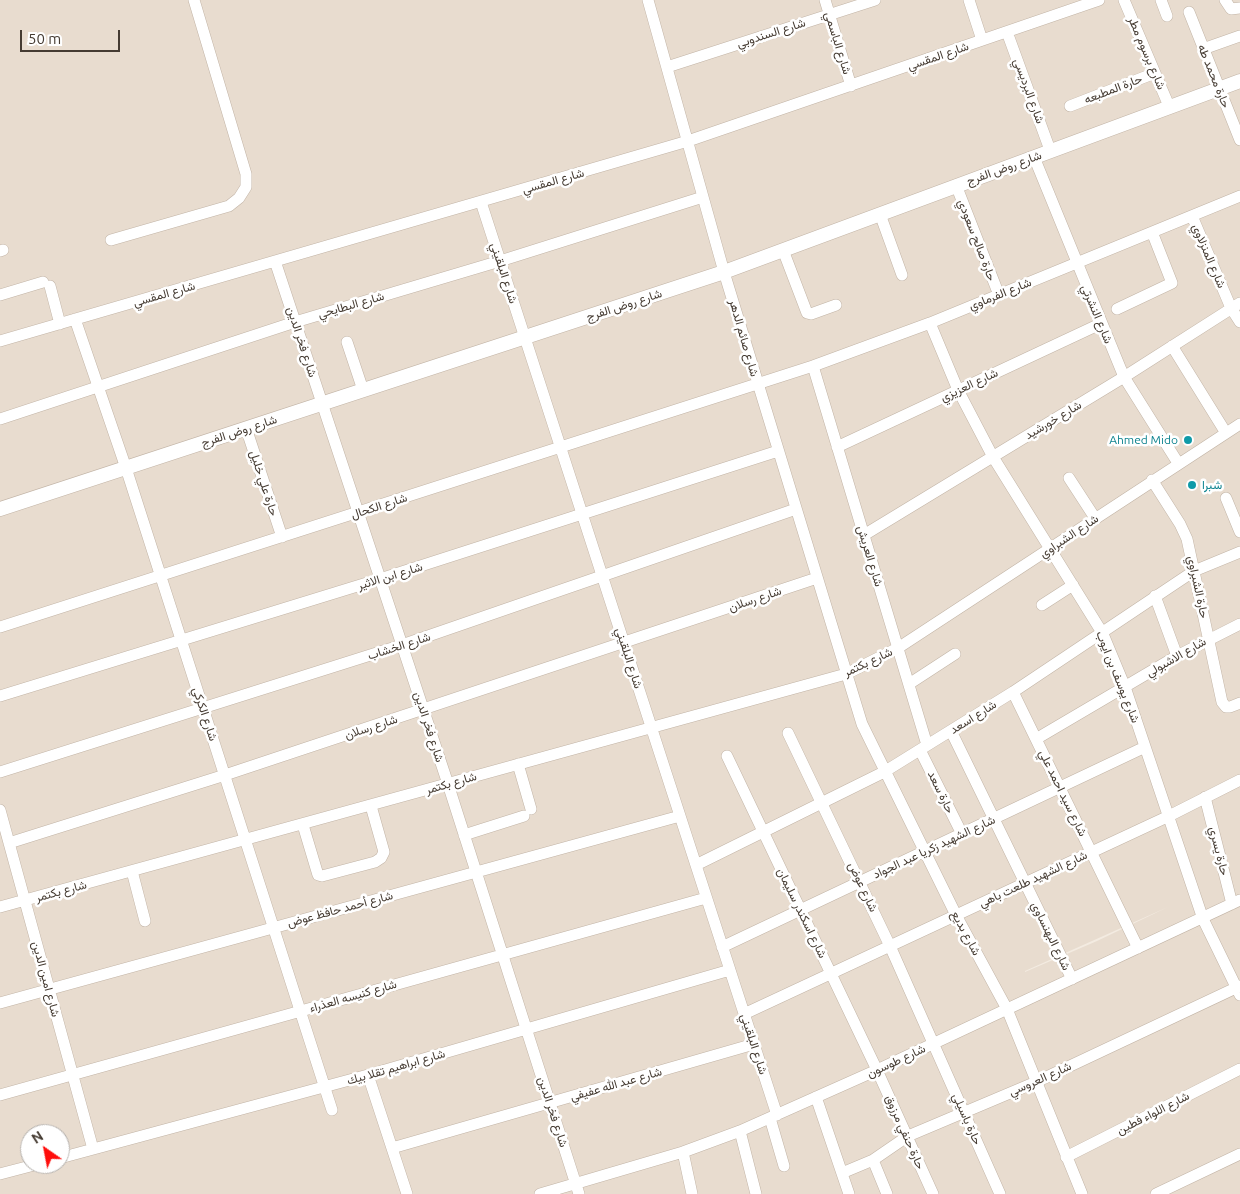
<!DOCTYPE html>
<meta charset="utf-8">
<style>
body{margin:0}
#map{position:relative;width:1240px;height:1194px;overflow:hidden;background:#f3ebe1;font-family:Ubuntu,sans-serif}
canvas{display:block}
.north{position:absolute;left:20px;top:1124px;width:50px;height:50px;box-sizing:border-box;background:#fff;border:1px solid #b5b1ad;border-radius:50%;rotate:327deg;font-size:14px;font-weight:700;line-height:20px;text-align:center;color:#453b32}
.north::after{content:'';display:block;margin:auto;width:18px;height:22px;background:#ff0e0c;clip-path:polygon(50% 0,100% 100%,50% 72%,0 100%)}
.scale{position:absolute;left:20px;top:30px;width:100px;height:22px;box-sizing:border-box;border:2px solid #453b32;border-top:0;padding-left:6px;font-size:15px;line-height:18px;white-space:nowrap;color:#453b32;-webkit-text-stroke:4px #fff;paint-order:stroke}
</style>
<div id="map">
<canvas width="1240" height="1194"></canvas>
<div class="north">N</div>
<div class="scale">50 m</div>
</div>
<script>
const g = document.querySelector('canvas').getContext('2d');
g.lineJoin = 'round';
function paint(path, color) { g.fillStyle = color; g.fill(path, 'evenodd'); }
const poly = rows => new Path2D(rows.map(r => 'M' + r).join(''));
function stroke(path, color, width, dash) { g.strokeStyle = color; g.lineWidth = width; g.lineCap = dash ? 'butt' : 'round'; g.setLineDash(dash || []); g.stroke(path); }
function write(font, color, halo, rows, align = 'center') {
  g.font = font + ' Ubuntu,Vazirmatn,sans-serif'; g.lineWidth = 5; g.setLineDash([]); g.textBaseline = 'middle'; g.strokeStyle = halo; g.fillStyle = color; for (const [text, x, y, turn = 0] of rows) {
    g.save(); g.translate(x, y); g.rotate((+turn || 0) * Math.PI / 180); g.textAlign = isNaN(turn) ? turn : align; if (halo) g.strokeText(text, 0, 0); g.fillText(text, 0, 0); g.restore();
  }
}
const residential = poly([
 [0,0,1240,0,1240,1194,0,1194],
 [1168,907,1097,941,1025,972,1025,971],
 [30,1134,60,1134,60,1164,30,1164]
]);
const minor = poly([
 [648,0,724,272,862,724,956,915,1007,1009,1082,1194],
 [825,0,851,86],
 [969,0,982,40],
 [1124,0,1169,106],
 [1161,0,1167,16],
 [1225,0,1231,9,1240,8],
 [1189,12,1240,140],
 [1007,32,1050,150],
 [1203,49,1240,36],
 [667,67,875,0],
 [1070,106,1155,73],
 [1034,157,1124,377,1178,463],
 [956,185,999,295],
 [481,202,777,1115],
 [880,214,902,275],
 [1192,216,1231,308,1240,322],
 [111,240,229,206,239,198,246,187,246,174,194,0],
 [783,250,807,313,811,314,836,305],
 [0,251,3,250],
 [275,261,448,784,579,1194],
 [50,286,60,324],
 [0,295,43,282],
 [1117,309,1172,283,1152,232],
 [75,319,126,468,332,1110],
 [930,323,958,390,993,457,1103,634,1125,687,1203,919,1240,995],
 [0,341,688,141,1099,0],
 [347,342,363,390],
 [1172,346,1226,433],
 [813,366,927,745],
 [0,419,295,322,500,261,703,197],
 [246,428,282,537],
 [837,447,1100,324],
 [1069,478,1095,518],
 [1152,480,1180,524,1187,539,1222,702,1226,707,1230,707,1240,703],
 [1226,498,1240,532],
 [864,535,1124,377,1240,303],
 [1155,596,1177,656],
 [1042,605,1073,585],
 [0,627,813,366,930,323,1240,196],
 [909,684,955,654],
 [1013,692,1138,948],
 [0,696,380,579,778,451],
 [951,731,1072,979],
 [788,733,890,946,1000,1194],
 [1036,739,1177,656,1240,624],
 [920,750,962,834],
 [727,756,877,1070,933,1194],
 [518,764,531,809],
 [0,772,402,645,796,509],
 [1205,797,1232,904],
 [0,810,93,1149],
 [303,825,318,875,322,876,375,862,381,858,384,852,371,806],
 [464,835,524,816],
 [9,843,225,775,817,578],
 [696,865,884,772,1013,692,1194,571,1240,552],
 [132,871,145,921],
 [0,907,846,674,898,648,1240,424],
 [722,947,1145,747],
 [0,1003,680,816],
 [744,1014,1169,816,1240,780],
 [368,1075,407,1194],
 [0,1095,706,898],
 [816,1097,849,1194],
 [770,1118,784,1166],
 [740,1131,756,1194],
 [392,1148,754,1044],
 [683,1152,692,1194],
 [1066,1157,1240,1069],
 [60,1158,368,1075,730,970],
 [873,1160,887,1194],
 [842,1173,873,1160,908,1136,1036,1082,1240,986],
 [0,1174,38,1164],
 [540,1194,683,1152,740,1131,877,1070,1240,900],
 [1156,1194,1240,1154]
]);
const tertiary = poly([
 [0,509,724,272,1240,81]
]);
const markers = [
 [1188,440,5,"#0f9aa8"],
 [1192,485,5,"#0f9aa8"]
];
const streetNames = [
 ["شارع السندوبي",771,33,-18],
 ["شارع الباسمي",838,43,73],
 ["شارع برسوم مطر",1147,53,67],
 ["شارع المقسي",938,56,-19],
 ["حارة محمد طه",1214,76,68],
 ["حارة المطبعه",1113,89,-21],
 ["شارع البرديسي",1029,91,70],
 ["شارع روض الفرج",1004,168,-20],
 ["شارع المقسي",553,181,-16],
 ["حارة صالح سعودي",977,240,69],
 ["شارع المنزلاوي",1209,256,67],
 ["شارع البلقيني",504,273,72],
 ["شارع المقسي",164,294,-16],
 ["شارع الفرماوي",1000,294,-22],
 ["شارع البطايحي",351,305,-16],
 ["شارع روض الفرج",624,305,-18],
 ["شارع النشرتي",1097,314,67],
 ["شارع صائم الدهر",744,338,74],
 ["شارع فخر الدين",302,342,72],
 ["شارع العزيزي",969,385,-25],
 ["شارع خورشيد",1053,420,-31],
 ["شارع روض الفرج",239,431,-18],
 ["حارة علي خليل",264,483,72],
 ["شارع الكحال",379,506,-18],
 ["شارع الشبراوي",1069,536,-34],
 ["شارع العريش",870,556,73],
 ["شارع ابن الاثير",390,576,-17],
 ["حارة الشبراوي",1198,587,78],
 ["شارع رسلان",755,599,-19],
 ["شارع الخشاب",399,646,-18],
 ["شارع الاشبولي",1176,657,-30],
 ["شارع البلقيني",629,658,72],
 ["شارع بكتمر",868,662,-25],
 ["شارع يوسف بن ايوب",1118,677,68],
 ["شارع الكركي",205,714,72],
 ["شارع اسعد",973,717,-32],
 ["شارع رسلان",371,727,-18],
 ["شارع فخر الدين",429,727,72],
 ["شارع بكتمر",451,783,-16],
 ["حارة سعد",941,792,64],
 ["شارع سيد احمد علي",1063,793,64],
 ["شارع الشهيد زكريا عبد الجواد",934,847,-25],
 ["حارة يسري",1219,851,76],
 ["شارع الشهيد طلعت باهي",1033,879,-25],
 ["شارع عوض",863,887,65],
 ["شارع بكتمر",61,891,-15],
 ["شارع أحمد حافظ عوض",340,909,-15],
 ["شارع اسكندر سليمان",802,913,64],
 ["شارع بديع",966,933,62],
 ["شارع البهنساوي",1051,936,64],
 ["شارع امين الدين",46,979,75],
 ["شارع كنيسه العذراء",353,996,-16],
 ["شارع البلقيني",754,1044,72],
 ["شارع طوسون",896,1061,-25],
 ["شارع ابراهيم تقلا بيك",396,1067,-16],
 ["شارع العروسي",1040,1079,-24],
 ["شارع عبد الله عفيفي",616,1084,-16],
 ["شارع فخر الدين",553,1112,72],
 ["شارع اللواء فطين",1153,1113,-27],
 ["حارة باسيلي",967,1119,66],
 ["حارة حنفي مرزوق",905,1132,66]
];
const cultureNames = [
 ["Ahmed Mido",1178,440],
 ["شبرا",1202,485,"left"]
];
paint(residential, '#e8dccf');
stroke(minor, '#c2b4a6', 12);
stroke(tertiary, '#c2b4a6', 15);
stroke(minor, '#fff', 11);
stroke(tertiary, '#fff', 14);
for (const [x, y, r, color] of markers) { const dot = new Path2D(); dot.arc(x, y, r, 0, 2 * Math.PI); g.fillStyle = color; g.fill(dot); stroke(dot, '#fff', 2); }
write('12px', '#453b32', '#fff', streetNames);
write('12px', '#0d838f', '#fff', cultureNames, 'right');
</script>
